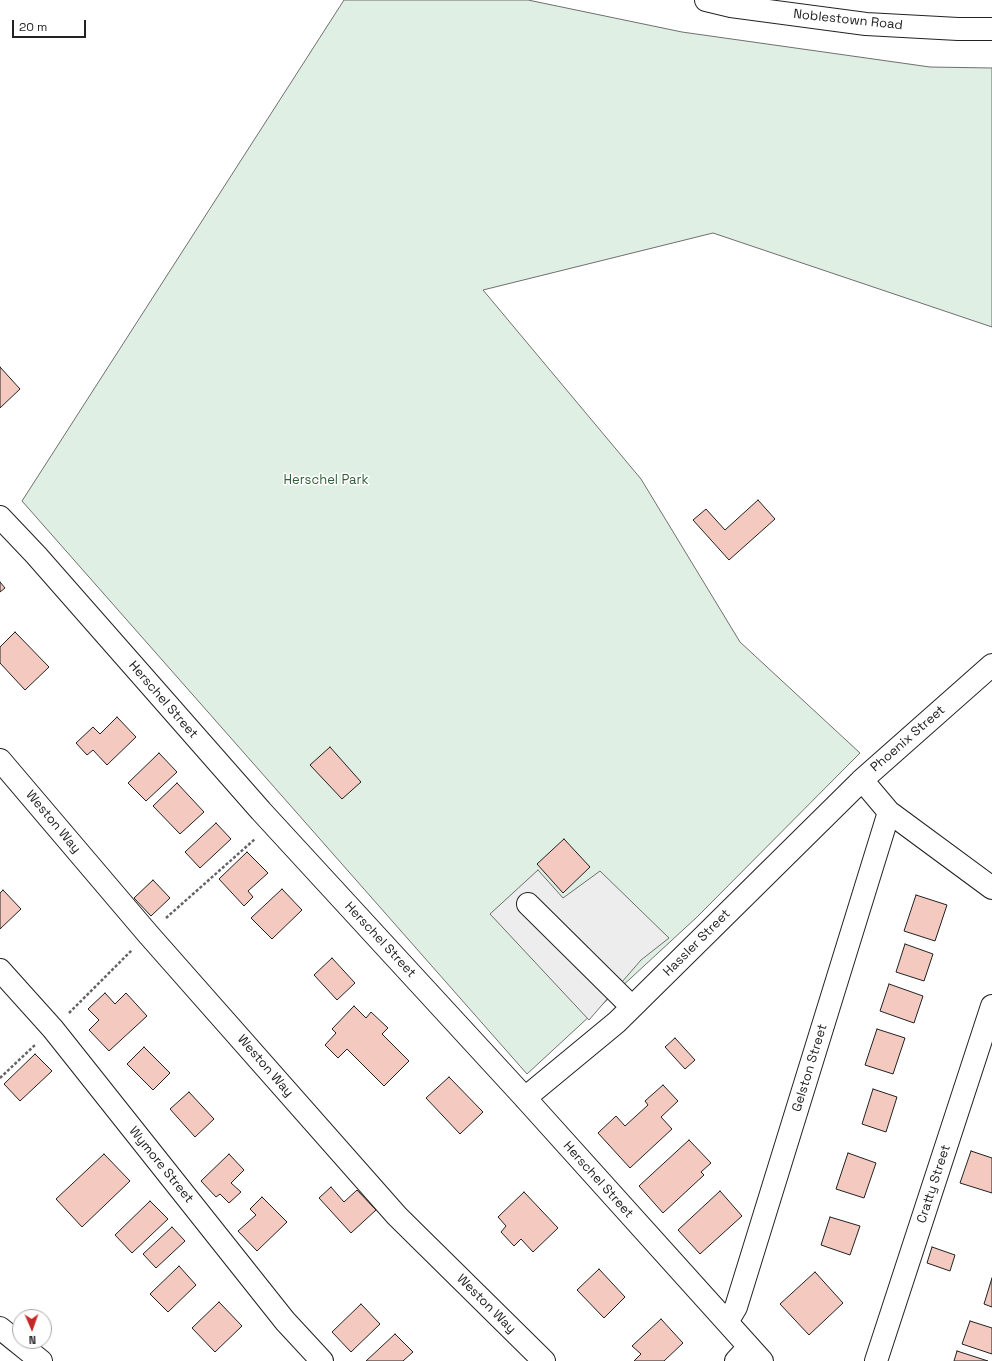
<!DOCTYPE html>
<style>
body{margin:0}
#map{position:relative;width:992px;height:1361px;overflow:hidden;background:#fff;font-family:"Space Grotesk",sans-serif}
canvas{display:block}
.north{position:absolute;left:12px;top:1309px;width:40px;height:40px;box-sizing:border-box;background:#fff;border:1px solid #a7a7a7;border-radius:50%;rotate:178deg;font-size:11px;font-weight:700;line-height:16px;text-align:center;color:#222}
.north::after{content:'';display:block;margin:auto;width:14px;height:18px;background:#c62828;clip-path:polygon(50% 0,100% 100%,50% 72%,0 100%)}
.scale{position:absolute;left:12px;top:20px;width:74px;height:18px;box-sizing:border-box;border:2px solid #222;border-top:0;padding-left:5px;font-size:12px;line-height:14px;white-space:nowrap;color:#222;-webkit-text-stroke:3px #fff;paint-order:stroke}
</style>
<div id="map">
<canvas width="992" height="1361"></canvas>
<div class="north">N</div>
<div class="scale">20 m</div>
</div>
<script>
const g = document.querySelector('canvas').getContext('2d');
g.lineJoin = 'round';
function paint(path, color) { g.fillStyle = color; g.fill(path, 'evenodd'); }
const poly = rows => new Path2D(rows.map(r => 'M' + r).join(''));
function stroke(path, color, width, dash) { g.strokeStyle = color; g.lineWidth = width; g.lineCap = dash ? 'butt' : 'round'; g.setLineDash(dash || []); g.stroke(path); }
function write(font, color, halo, rows, align = 'center') {
  g.font = font + ' "Space Grotesk",sans-serif'; g.lineWidth = 3; g.setLineDash([]); g.textBaseline = 'middle'; g.strokeStyle = halo; g.fillStyle = color; for (const [text, x, y, turn = 0] of rows) {
    g.save(); g.translate(x, y); g.rotate((+turn || 0) * Math.PI / 180); g.textAlign = isNaN(turn) ? turn : align; if (halo) g.strokeText(text, 0, 0); g.fillText(text, 0, 0); g.restore();
  }
}
const green = poly([
 [344,0,528,0,682,32,930,67,992,68,992,327,713,233,483,290,641,479,740,642,860,753,697,917,527,1074,22,501,344,0]
]);
const parking = poly([
 [538,870,563,898,600,871,669,938,641,960,589,1020,490,914,538,870]
]);
const building = poly([
 [0,367,20,389,0,408,0,367],
 [758,500,775,519,729,560,693,520,706,509,725,530,758,500],
 [0,582,5,588,0,592,0,582],
 [15,632,49,667,25,690,0,663,0,647,15,632],
 [117,717,136,737,107,765,93,750,87,755,76,743,93,727,100,734,117,717],
 [330,747,361,782,342,799,310,765,330,747],
 [159,753,177,772,146,801,128,783,159,753],
 [177,783,204,812,180,834,153,806,177,783],
 [216,823,231,839,200,868,185,852,216,823],
 [564,839,590,867,563,893,537,864,564,839],
 [247,852,268,873,248,891,253,897,244,906,219,879,247,852],
 [153,880,170,898,151,916,134,898,153,880],
 [282,889,302,910,272,939,251,918,282,889],
 [3,890,21,909,0,929,0,893,3,890],
 [916,895,947,905,935,941,904,931,916,895],
 [905,944,933,954,924,981,896,972,905,944],
 [332,958,355,983,337,1000,314,975,332,958],
 [889,984,923,996,914,1023,880,1011,889,984],
 [105,993,115,1004,126,993,147,1016,109,1051,89,1030,99,1020,88,1009,105,993],
 [354,1006,366,1018,371,1012,388,1028,382,1034,409,1061,384,1086,347,1049,338,1058,325,1045,336,1033,332,1029,354,1006],
 [877,1029,905,1038,893,1074,865,1065,877,1029],
 [675,1038,695,1060,685,1069,665,1047,675,1038],
 [144,1047,170,1073,153,1090,127,1064,144,1047],
 [35,1054,52,1071,20,1101,4,1084,35,1054],
 [449,1077,483,1112,460,1134,426,1098,449,1077],
 [663,1085,678,1101,661,1117,672,1129,630,1168,598,1133,616,1116,625,1126,648,1105,645,1101,663,1085],
 [873,1089,897,1097,886,1132,862,1124,873,1089],
 [189,1092,214,1119,195,1137,170,1109,189,1092],
 [689,1140,711,1163,701,1172,704,1175,663,1213,639,1186,689,1140],
 [971,1151,992,1158,992,1193,960,1183,971,1151],
 [848,1153,876,1163,864,1198,836,1189,848,1153],
 [104,1154,130,1181,82,1227,56,1199,104,1154],
 [229,1154,244,1170,231,1183,241,1192,229,1203,220,1194,216,1197,201,1181,229,1154],
 [331,1187,344,1202,357,1190,376,1210,351,1233,319,1198,331,1187],
 [720,1191,742,1216,700,1254,678,1230,720,1191],
 [524,1192,558,1228,533,1252,521,1239,514,1246,501,1232,506,1226,498,1217,524,1192],
 [262,1197,287,1222,257,1251,238,1231,256,1215,250,1209,262,1197],
 [150,1201,168,1219,132,1253,115,1235,150,1201],
 [830,1217,860,1226,850,1255,821,1245,830,1217],
 [172,1227,185,1241,156,1268,143,1254,172,1227],
 [932,1247,955,1255,950,1271,927,1263,932,1247],
 [179,1266,196,1285,168,1312,150,1294,179,1266],
 [599,1269,625,1297,604,1318,577,1290,599,1269],
 [815,1272,843,1303,809,1335,780,1304,815,1272],
 [992,1278,992,1307,984,1304,992,1278],
 [219,1302,242,1326,215,1352,192,1328,219,1302],
 [361,1304,380,1324,351,1352,332,1332,361,1304],
 [661,1319,683,1343,664,1361,634,1361,641,1354,632,1346,661,1319],
 [970,1321,992,1328,992,1354,962,1344,970,1321],
 [395,1334,413,1352,403,1361,366,1361,395,1334],
 [957,1351,988,1361,954,1361,957,1351]
]);
const path = poly([
 [166,918,255,839],
 [69,1013,132,950],
 [0,1078,36,1044]
]);
const minor = poly([
 [0,517,36,555,261,811,525,1098,762,1361],
 [0,760,148,934,397,1216,544,1361],
 [862,780,889,812,992,888],
 [528,904,632,1007],
 [0,970,53,1029,285,1321,322,1361],
 [525,1098,617,1022,862,780,992,665],
 [727,1322,736,1307,889,812],
 [0,1328,41,1361],
 [736,1361,749,1347],
 [876,1361,992,1006]
]);
const major = poly([
 [706,0,731,6,866,24,958,29,992,29]
]);
const streetNames = [
 ["Noblestown Road",848,20,6],
 ["Herschel Street",163,700,49],
 ["Phoenix Street",908,739,-41],
 ["Weston Way",53,822,50],
 ["Herschel Street",380,940,47],
 ["Hassler Street",697,943,-45],
 ["Weston Way",265,1066,49],
 ["Gelston Street",810,1068,-73],
 ["Wymore Street",161,1165,51],
 ["Herschel Street",598,1180,48],
 ["Cratty Street",934,1184,-72],
 ["Weston Way",486,1304,45]
];
const parkNames = [
 ["Herschel Park",326,480]
];
paint(green, '#e0efe3');
stroke(green, '#6f6f6f', 1);
paint(parking, '#ededed');
stroke(parking, '#6f6f6f', 1);
paint(building, '#f3c9c0');
stroke(building, '#222', 1);
stroke(minor, '#222', 24);
stroke(major, '#222', 24);
stroke(path, '#646464', 2.5, [3, 2]);
stroke(minor, '#fff', 22);
stroke(major, '#fff', 22);
write('13px', '#222', '#fff', streetNames);
write('13px', '#2f5e38', '#fff', parkNames);
</script>
